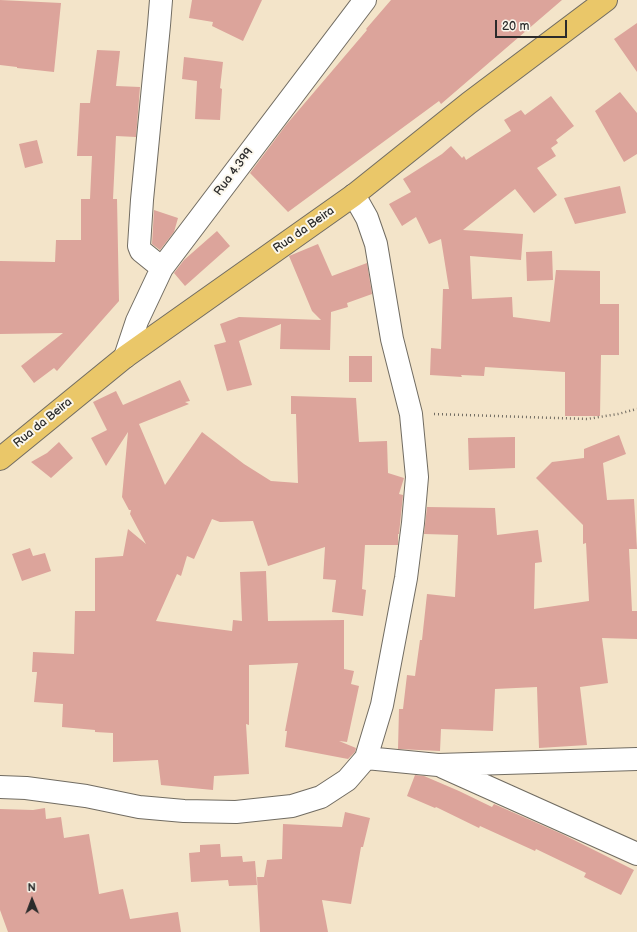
<!DOCTYPE html>
<style>
body{margin:0}
#map{position:relative;width:637px;height:932px;overflow:hidden;background:#f3e4c9;font-family:"Balsamiq Sans",sans-serif}
canvas{display:block}
.north{position:absolute;left:12px;top:880px;width:40px;height:40px;-webkit-text-stroke:3px #fbf7ec;paint-order:stroke;rotate:359deg;font-size:11px;font-weight:700;line-height:16px;text-align:center;color:#2b2b2b}
.north::after{content:'';display:block;margin:auto;width:14px;height:18px;background:#2b2b2b;clip-path:polygon(50% 0,100% 100%,50% 72%,0 100%)}
.scale{position:absolute;left:495px;top:20px;width:72px;height:18px;box-sizing:border-box;border:2px solid #2b2b2b;border-top:0;padding-left:5px;font-size:12px;line-height:14px;white-space:nowrap;color:#2b2b2b;-webkit-text-stroke:3px #fbf7ec;paint-order:stroke}
</style>
<div id="map">
<canvas width="637" height="932"></canvas>
<div class="north">N</div>
<div class="scale">20 m</div>
</div>
<script>
const g = document.querySelector('canvas').getContext('2d');
g.lineJoin = 'round';
function paint(path, color) { g.fillStyle = color; g.fill(path, 'evenodd'); }
const poly = rows => new Path2D(rows.map(r => 'M' + r).join(''));
function stroke(path, color, width, dash) { g.strokeStyle = color; g.lineWidth = width; g.lineCap = dash ? 'butt' : 'round'; g.setLineDash(dash || []); g.stroke(path); }
function write(font, color, halo, rows, align = 'center') {
  g.font = font + ' "Balsamiq Sans",sans-serif'; g.lineWidth = 4; g.setLineDash([]); g.textBaseline = 'middle'; g.strokeStyle = halo; g.fillStyle = color; for (const [text, x, y, turn = 0] of rows) {
    g.save(); g.translate(x, y); g.rotate((+turn || 0) * Math.PI / 180); g.textAlign = isNaN(turn) ? turn : align; if (halo) g.strokeText(text, 0, 0); g.fillText(text, 0, 0); g.restore();
  }
}
const building = poly([
 [0,0,61,3,54,72,17,68,17,67,0,65],
 [192,0,262,0,243,41,212,26,213,22,189,18],
 [391,0,562,0,441,104,439,101,288,212,250,173,286,125,367,30,366,29],
 [637,23,637,72,614,39],
 [97,50,120,51,116,86,140,87,136,137,116,136,113,199,117,199,119,301,57,371,54,368,34,383,21,366,63,333,0,334,0,261,55,262,56,240,81,240,81,199,90,199,92,156,77,156,80,103,90,103],
 [184,57,223,62,220,88,222,89,220,120,195,119,197,81,182,79],
 [620,92,637,113,637,154,624,162,595,111],
 [551,96,574,126,556,140,558,143,551,148,556,156,537,168,557,195,534,213,515,189,463,230,523,234,521,260,470,256,472,299,512,297,513,317,550,322,556,270,600,271,600,304,619,304,619,355,601,355,600,416,565,416,565,372,485,367,484,376,461,375,462,377,430,375,431,348,441,349,443,289,449,289,441,239,429,244,416,217,402,226,389,204,411,192,403,179,442,154,451,146,462,158,464,156,466,160,511,131,504,120,521,110,525,115],
 [37,140,43,163,25,168,19,144],
 [620,186,626,213,575,224,564,198],
 [154,210,178,218,174,232,160,250,152,244],
 [217,231,230,246,185,286,174,273,184,260],
 [318,244,332,276,367,263,372,294,347,303,348,307,331,312,330,350,280,349,281,324,239,341,252,385,227,391,214,345,226,342,220,324,239,317,321,320,312,311,289,256],
 [552,251,553,280,527,281,526,252],
 [349,356,372,356,372,382,349,382],
 [180,380,190,401,185,402,189,404,139,424,165,485,202,432,244,464,271,481,298,483,296,414,291,414,291,396,356,398,359,442,387,441,388,473,404,478,399,494,403,495,399,534,398,534,398,545,365,545,362,589,366,590,363,616,332,612,336,580,323,579,325,547,268,566,253,521,220,522,212,519,194,559,187,556,181,576,177,574,156,621,232,631,233,620,242,621,240,572,266,571,268,621,344,620,344,669,354,671,351,684,359,686,347,742,339,741,356,748,355,752,348,759,285,747,287,731,285,731,298,663,249,665,249,725,246,724,249,774,214,776,213,790,161,785,158,760,113,762,113,733,95,732,95,730,62,727,63,704,34,702,37,672,32,672,33,652,74,654,75,611,95,611,95,558,123,556,128,529,146,544,130,514,131,510,129,510,122,497,128,432,106,466,91,438,107,430,93,402,116,391,123,405],
 [619,435,626,454,603,463,607,500,634,499,637,549,629,549,632,611,637,611,637,639,602,638,608,683,580,687,587,745,539,748,537,687,495,689,493,731,441,729,440,751,398,749,399,709,403,709,407,675,415,676,420,640,422,640,427,594,455,597,458,535,424,534,427,507,495,508,497,535,538,530,542,562,535,563,534,609,589,601,586,543,583,544,583,525,536,478,552,462,584,458,584,449],
 [515,437,515,468,469,470,468,438],
 [59,442,73,458,51,478,31,462,47,453],
 [30,548,33,556,45,553,51,571,22,581,12,554],
 [415,775,424,776,459,791,492,807,494,804,562,834,634,870,621,895,584,877,586,873,536,849,535,851,480,826,479,828,436,807,435,808,407,796],
 [45,808,46,819,61,817,64,838,89,834,99,894,123,889,130,919,178,912,181,932,8,932,0,910,0,809,33,810],
 [345,812,370,818,363,847,361,847,351,904,322,900,328,932,260,932,257,877,264,877,267,860,282,859,283,824,342,827],
 [220,844,221,857,242,856,243,862,255,861,257,885,229,886,228,880,191,882,189,853,200,852,200,845]
]);
const path = poly([
 [434,414,587,419,618,414,637,409]
]);
const minor = poly([
 [161,0,159,25,142,200,139,246,141,251,162,268],
 [354,195,367,218,376,244,392,339,411,414,417,477,413,523,406,578,382,705,366,758],
 [125,357,137,321,162,268,365,0],
 [443,767,637,854],
 [0,787,26,788,86,796,139,807,184,811,236,812,292,806,321,797,347,780,366,758,438,765,637,759]
]);
const major = poly([
 [0,459,125,357,354,195,469,103,606,0]
]);
const streetNames = [
 ["Rua 4.399",234,172,-53],
 ["Rua da Beira",304,230,-35],
 ["Rua da Beira",43,423,-39]
];
paint(building, '#dca49b');
stroke(minor, '#716c62', 24);
stroke(major, '#716c62', 24);
stroke(path, '#716c62', 2.5, [1, 3]);
stroke(minor, '#fff', 22);
stroke(major, '#eac769', 22);
write('12px', '#2b2b2b', '#fbf7ec', streetNames);
</script>
